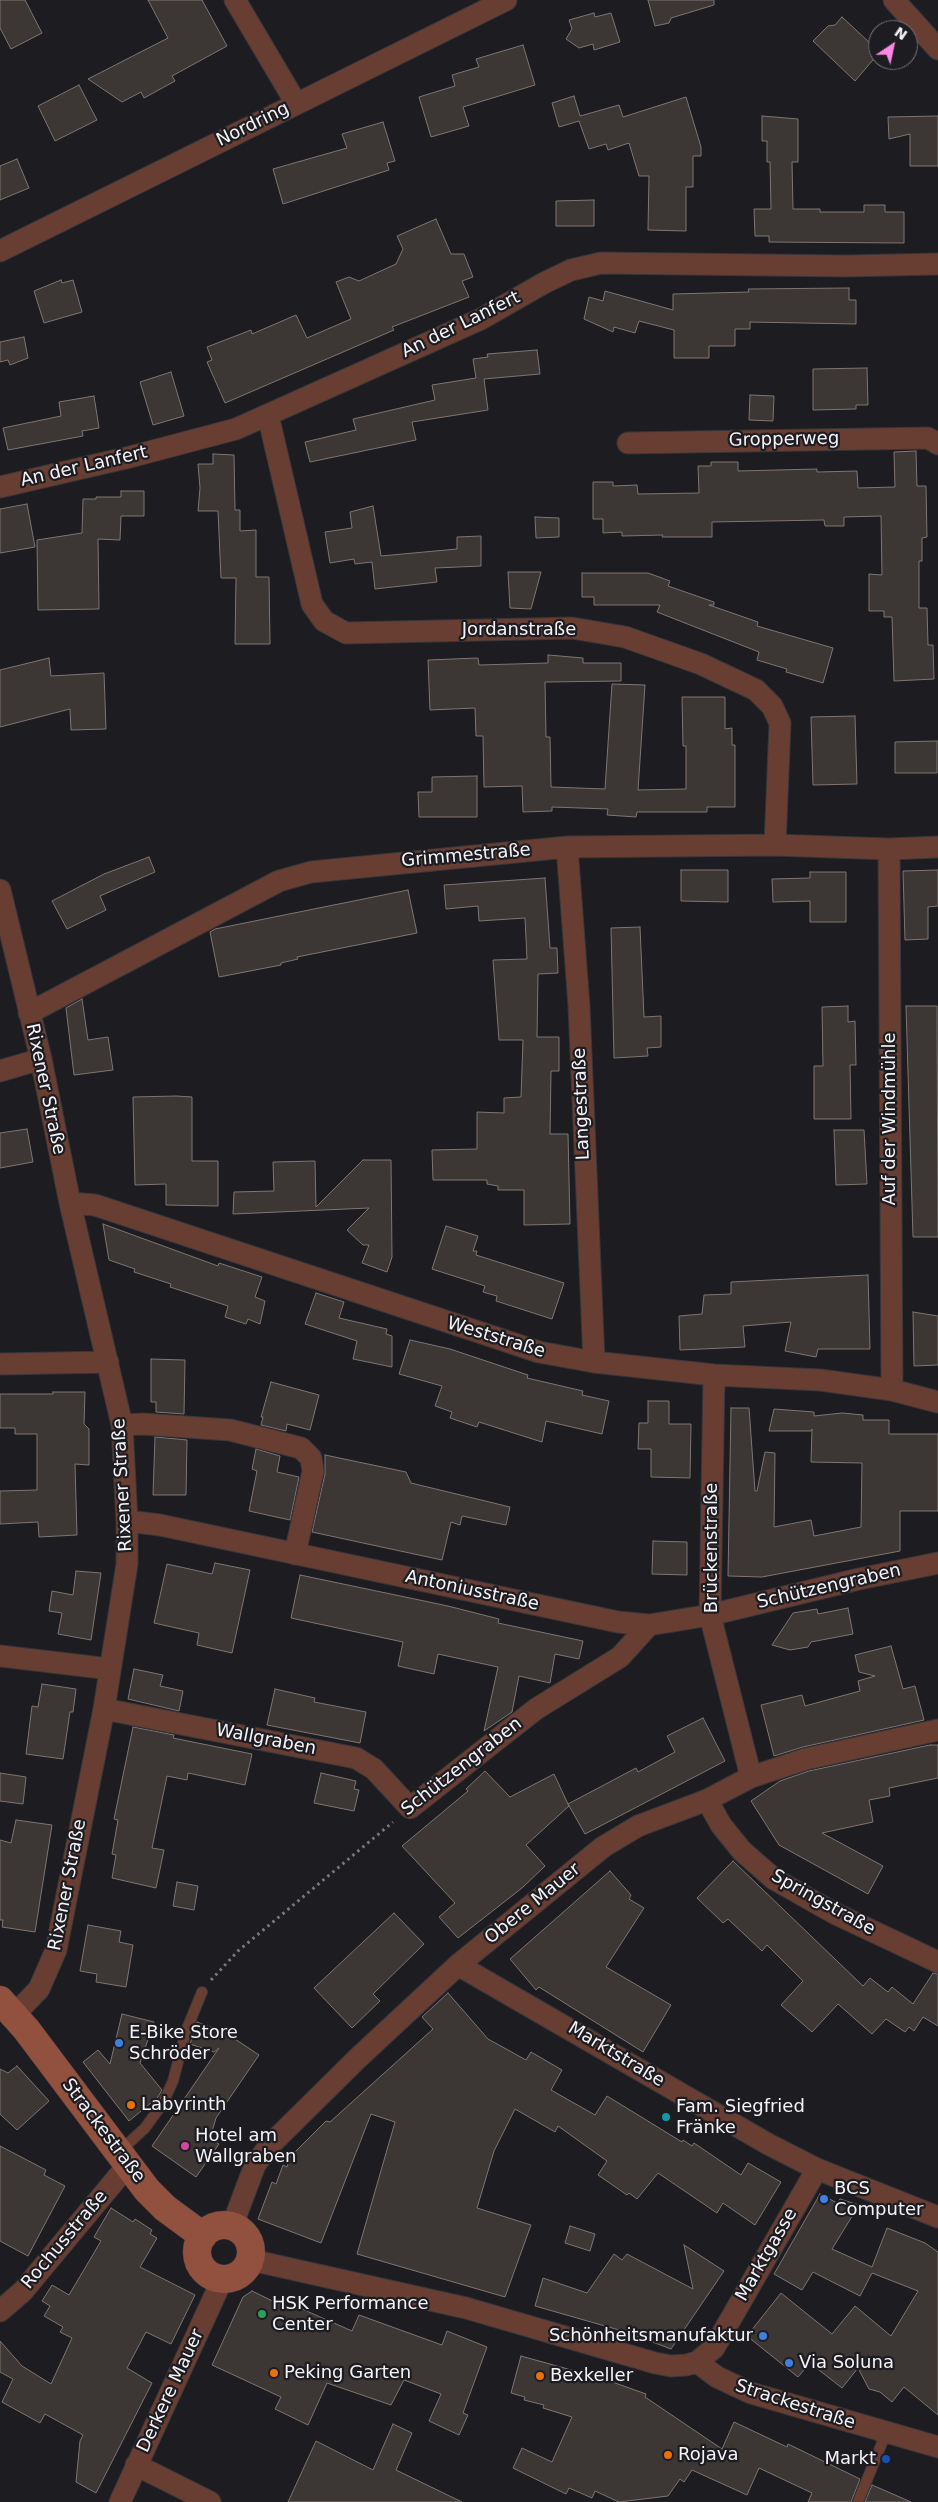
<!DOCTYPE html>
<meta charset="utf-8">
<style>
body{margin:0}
#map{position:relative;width:938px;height:2502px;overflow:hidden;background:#1c1c21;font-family:"DejaVu Sans",sans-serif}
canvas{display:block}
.north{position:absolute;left:868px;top:20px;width:50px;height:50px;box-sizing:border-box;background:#1c1c21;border:1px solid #727277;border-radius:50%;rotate:34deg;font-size:14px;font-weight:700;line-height:20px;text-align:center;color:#f4f4f8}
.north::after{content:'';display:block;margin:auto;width:18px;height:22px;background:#fb87e6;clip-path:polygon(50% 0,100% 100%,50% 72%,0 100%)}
</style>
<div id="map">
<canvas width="938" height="2502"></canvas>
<div class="north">N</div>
</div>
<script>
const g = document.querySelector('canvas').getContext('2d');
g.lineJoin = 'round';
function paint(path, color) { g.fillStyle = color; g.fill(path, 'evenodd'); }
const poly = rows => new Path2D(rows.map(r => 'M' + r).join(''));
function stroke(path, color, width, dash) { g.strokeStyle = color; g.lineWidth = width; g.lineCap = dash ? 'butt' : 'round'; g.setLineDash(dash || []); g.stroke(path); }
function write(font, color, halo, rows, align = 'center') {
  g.font = font + ' "DejaVu Sans",sans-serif'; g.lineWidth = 4.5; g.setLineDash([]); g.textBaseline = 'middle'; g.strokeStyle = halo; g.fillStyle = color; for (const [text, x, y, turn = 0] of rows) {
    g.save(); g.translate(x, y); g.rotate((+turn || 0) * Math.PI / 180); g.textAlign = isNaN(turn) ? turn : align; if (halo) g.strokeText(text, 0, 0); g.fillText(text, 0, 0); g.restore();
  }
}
const building = poly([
 [0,0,25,0,42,33,11,49,0,28,0,0],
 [148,0,202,0,227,46,172,76,175,81,144,98,141,92,122,102,88,79,168,38,148,0],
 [648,0,714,0,714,5,671,18,669,23,655,26,648,0],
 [594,13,595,17,611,13,620,42,594,50,593,44,579,48,566,39,572,29,569,20,594,13],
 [842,17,871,44,869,45,878,54,855,81,813,41,828,26,835,25,842,17],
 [523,45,535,85,463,107,469,126,431,137,419,97,455,86,452,75,479,67,476,59,523,45],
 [79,85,97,120,55,141,38,106,79,85],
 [574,96,580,116,619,105,623,117,686,97,701,147,701,156,693,156,693,187,686,187,686,231,648,230,649,176,639,176,629,143,608,150,606,144,589,149,579,121,559,127,552,103,574,96],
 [762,116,798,119,798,162,792,162,793,209,820,209,820,212,864,212,864,205,885,205,885,212,904,212,904,243,769,242,769,236,755,236,754,209,771,209,770,162,767,162,767,141,762,141,762,116],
 [938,116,938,166,910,166,910,134,889,139,888,117,938,116],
 [383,122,395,161,387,163,389,170,283,204,273,169,347,148,342,134,383,122],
 [17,159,29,188,0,200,0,166,17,159],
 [594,200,594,226,556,226,556,201,594,200],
 [436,219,451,254,464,254,473,277,462,281,469,297,392,327,394,330,225,403,207,362,212,360,207,347,251,330,252,334,296,315,307,338,351,319,336,282,349,277,359,281,396,264,403,249,397,236,436,219],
 [61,280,62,283,73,280,82,312,44,323,34,291,61,280],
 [849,288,849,300,856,300,856,324,750,322,750,329,735,329,735,346,709,346,709,358,674,358,674,330,639,321,635,333,614,327,613,332,584,319,589,297,603,301,605,291,673,310,673,294,749,292,748,289,849,288],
 [24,337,28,358,10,365,8,360,0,362,0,342,24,337],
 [537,350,540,374,484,379,488,410,412,422,416,440,310,462,305,442,356,430,353,419,435,400,432,385,476,378,473,359,488,357,487,354,537,350],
 [867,368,868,405,856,405,856,409,813,410,813,369,867,368],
 [171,372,184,416,153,425,140,382,171,372],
 [750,395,774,396,773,421,749,420,750,395],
 [94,396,99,428,82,431,83,436,8,450,3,428,61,416,59,402,94,396],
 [916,451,917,486,926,486,927,537,922,538,922,561,919,561,919,608,927,608,928,645,933,645,934,679,894,681,892,617,884,617,884,611,869,611,869,574,882,575,881,516,844,517,844,526,825,526,824,520,712,522,712,537,662,537,663,535,622,536,622,532,603,533,603,519,593,519,593,482,613,482,613,486,637,485,638,494,699,493,698,466,711,466,711,462,738,462,738,471,817,469,817,472,857,471,858,488,895,487,894,452,916,451],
 [213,454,234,455,235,510,240,510,240,531,256,530,256,577,269,577,270,644,235,644,236,578,221,578,218,511,198,511,200,488,198,464,213,464,213,454],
 [121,491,144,491,144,516,121,516,120,540,98,539,99,609,38,610,37,540,82,533,83,499,96,499,96,497,121,497,121,491],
 [27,504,35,547,0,553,0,509,27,504],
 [373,506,381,556,457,549,457,537,481,536,481,566,435,568,437,582,375,589,372,562,355,564,354,559,330,563,325,532,352,528,350,512,373,506],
 [535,517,559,518,559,537,536,538,535,517],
 [508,572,541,572,531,609,510,608,508,572],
 [582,573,648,573,670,581,668,586,714,602,714,605,709,605,758,622,757,626,833,648,823,683,786,672,787,669,757,660,759,652,657,612,660,605,594,605,594,597,582,597,582,573],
 [548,655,583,658,583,663,621,663,621,681,545,682,546,737,550,737,551,787,605,789,612,684,645,685,638,790,686,789,686,746,683,746,682,697,725,697,725,729,732,728,732,745,735,745,735,807,707,807,707,812,637,812,636,817,607,815,608,809,552,807,552,811,523,812,522,786,484,787,483,736,476,736,475,708,430,710,428,660,478,658,479,665,548,663,548,655],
 [49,658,51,676,104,673,106,729,71,730,70,709,0,727,0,670,49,658],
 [855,716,857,784,813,785,811,717,855,716],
 [937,741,937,773,895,773,895,742,937,741],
 [477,776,477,817,419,817,418,792,432,792,432,777,477,776],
 [149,857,155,872,100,896,106,910,67,929,52,901,104,874,149,857],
 [681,870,728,870,728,902,681,901,681,870],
 [938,870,938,906,928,907,928,939,905,940,903,871,938,870],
 [810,872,846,872,846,922,810,922,810,901,773,902,772,879,810,878,810,872],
 [545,878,550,948,557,948,558,973,538,974,537,1037,559,1037,559,1071,551,1071,550,1134,568,1134,570,1224,524,1225,524,1190,498,1190,498,1186,487,1184,487,1180,433,1180,432,1150,477,1149,477,1112,504,1113,504,1098,521,1097,523,1040,499,1040,493,960,527,959,525,918,479,921,478,906,446,909,444,885,545,878],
 [408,890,417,933,297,957,298,959,281,963,281,965,219,977,210,932,215,929,408,890],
 [640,927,644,1017,661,1016,661,1047,647,1048,648,1056,614,1058,611,928,640,927],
 [82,999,88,1040,108,1037,113,1070,74,1075,66,1008,82,999],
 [848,1006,848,1022,855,1021,856,1065,850,1065,851,1119,814,1119,814,1066,823,1066,822,1007,848,1006],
 [906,1006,937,1006,938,1237,913,1237,906,1006],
 [176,1096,192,1097,192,1161,218,1161,218,1206,166,1205,166,1184,135,1185,133,1097,176,1096],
 [27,1129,33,1162,0,1168,0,1133,27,1129],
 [834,1130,864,1130,867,1184,836,1185,834,1130],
 [363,1160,391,1160,392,1257,387,1272,362,1263,369,1245,363,1245,347,1230,369,1208,233,1214,234,1192,274,1191,273,1162,315,1161,316,1207,363,1160],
 [103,1224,218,1266,219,1263,262,1277,255,1297,265,1301,260,1324,248,1319,246,1324,225,1317,228,1306,170,1287,171,1284,134,1272,135,1269,109,1260,103,1224],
 [446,1226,478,1236,473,1251,477,1251,476,1255,564,1283,552,1319,496,1301,497,1296,483,1292,485,1286,432,1269,446,1226],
 [868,1275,870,1349,818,1349,816,1357,785,1351,791,1322,743,1326,745,1347,680,1350,679,1316,702,1314,704,1295,731,1294,731,1282,868,1275],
 [316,1293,344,1302,339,1318,387,1329,386,1334,392,1336,392,1367,353,1359,357,1341,305,1324,316,1293],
 [913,1312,938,1316,938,1365,914,1366,913,1312],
 [410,1340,450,1349,528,1375,527,1378,583,1391,582,1395,609,1401,602,1434,546,1421,542,1442,479,1422,477,1427,450,1418,452,1412,435,1406,442,1386,399,1374,410,1340],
 [151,1359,185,1360,184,1414,156,1412,156,1402,151,1402,151,1359],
 [271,1382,319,1395,310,1430,287,1424,286,1431,261,1425,263,1417,261,1417,271,1382],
 [53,1392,85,1392,84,1424,89,1429,89,1465,75,1464,77,1535,39,1537,38,1522,0,1524,0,1491,37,1490,37,1434,15,1434,15,1428,0,1428,0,1394,53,1394,53,1392],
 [648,1401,669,1401,669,1424,691,1424,690,1478,651,1477,651,1449,638,1449,639,1423,648,1423,648,1401],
 [731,1408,749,1408,755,1491,757,1491,765,1452,775,1453,774,1527,811,1520,814,1536,861,1527,862,1463,811,1462,812,1429,811,1431,769,1431,774,1409,814,1412,814,1416,842,1413,863,1415,863,1420,889,1420,889,1434,938,1434,938,1511,900,1511,900,1551,762,1577,728,1576,731,1408],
 [155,1437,187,1440,186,1495,153,1495,155,1437],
 [256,1449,280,1456,277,1472,299,1477,290,1520,249,1511,257,1471,252,1469,256,1449],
 [325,1455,406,1472,411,1483,510,1507,506,1525,462,1516,460,1525,451,1522,442,1560,312,1532,325,1474,325,1455],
 [653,1541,687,1542,687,1575,652,1574,653,1541],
 [215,1563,250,1570,232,1653,197,1645,199,1633,154,1623,167,1564,212,1574,215,1563],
 [76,1571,101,1573,91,1640,58,1634,62,1613,49,1611,52,1591,73,1595,76,1571],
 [300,1575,448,1606,499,1619,498,1623,583,1641,579,1659,555,1654,550,1683,519,1676,512,1712,484,1731,498,1667,438,1654,434,1674,398,1666,403,1642,291,1618,300,1575],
 [848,1608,853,1634,811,1642,808,1647,790,1650,772,1645,793,1613,817,1609,818,1614,848,1608],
 [891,1646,903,1689,915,1686,924,1720,803,1747,774,1756,761,1705,802,1695,805,1706,860,1691,858,1681,875,1676,859,1672,855,1655,891,1646],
 [134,1669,163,1675,160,1686,183,1691,179,1711,128,1699,134,1669],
 [42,1684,76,1689,73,1712,70,1712,63,1759,26,1754,32,1706,38,1707,42,1684],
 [275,1689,315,1698,314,1702,366,1712,360,1743,267,1725,275,1689],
 [703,1718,725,1761,585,1834,568,1804,569,1806,526,1845,545,1866,522,1888,458,1938,439,1917,455,1903,402,1846,468,1791,466,1789,485,1771,510,1797,554,1774,568,1804,636,1768,638,1772,675,1752,667,1736,703,1718],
 [133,1727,174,1735,173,1738,252,1754,245,1785,188,1773,187,1780,167,1776,152,1848,164,1850,156,1888,112,1878,116,1855,112,1854,118,1820,114,1819,133,1727],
 [930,1745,938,1745,938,1778,889,1788,890,1796,869,1800,873,1822,822,1833,883,1866,868,1894,779,1845,751,1801,780,1781,809,1771,930,1745],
 [0,1773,26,1777,23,1804,0,1801,0,1773],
 [321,1773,356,1781,354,1789,359,1790,354,1811,314,1803,321,1773],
 [16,1820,52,1825,35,1932,2,1927,3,1920,0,1920,0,1840,11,1843,16,1820],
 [733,1861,863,1986,870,1978,888,1992,892,1987,913,2004,933,1973,938,1974,938,2026,923,2017,914,2031,909,2027,905,2032,886,2019,872,2034,838,2004,812,2032,781,2005,803,1981,767,1945,762,1951,728,1919,723,1923,697,1898,733,1861],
 [610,1871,631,1895,629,1899,644,1908,606,1967,671,2005,643,2052,539,1987,536,1990,510,1959,610,1871],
 [177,1882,198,1886,194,1910,173,1906,177,1882],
 [394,1913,424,1944,373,1994,380,2001,352,2028,314,1988,394,1913],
 [88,1925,121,1931,119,1942,133,1945,126,1987,96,1982,97,1974,80,1971,88,1925],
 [448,1993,488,2039,526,2060,531,2052,562,2070,551,2090,595,2115,607,2096,682,2142,683,2140,692,2146,694,2143,741,2175,748,2163,781,2182,755,2225,723,2203,717,2213,658,2173,637,2199,629,2193,627,2195,598,2175,607,2161,558,2126,555,2132,515,2109,494,2151,477,2208,531,2225,505,2297,357,2254,395,2122,371,2114,321,2243,258,2219,272,2182,276,2184,283,2165,287,2167,290,2157,326,2121,330,2122,433,2029,422,2017,448,1993],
 [122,2014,154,2022,140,2063,162,2090,158,2097,129,2121,83,2062,98,2050,110,2064,122,2014],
 [197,2022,234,2036,232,2037,259,2055,216,2118,210,2138,219,2144,196,2177,152,2146,219,2048,214,2052,190,2044,197,2022],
 [17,2066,49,2101,17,2130,0,2114,0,2069,8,2073,17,2066],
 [0,2146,46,2170,44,2175,65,2186,28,2256,0,2241,0,2146],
 [820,2194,837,2203,840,2199,859,2205,832,2249,872,2267,887,2228,925,2243,938,2252,938,2415,904,2387,892,2402,880,2392,869,2389,858,2368,842,2388,810,2363,798,2377,747,2336,781,2293,832,2334,855,2306,891,2336,918,2291,872,2273,860,2296,813,2272,802,2290,774,2274,820,2194],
 [111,2208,133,2222,135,2219,152,2230,150,2234,157,2238,140,2267,195,2295,171,2344,146,2332,127,2368,152,2383,96,2493,76,2482,80,2441,83,2435,45,2414,40,2423,2,2402,13,2379,0,2372,0,2341,22,2366,51,2384,72,2338,60,2332,63,2327,44,2316,50,2306,42,2301,52,2285,69,2295,101,2241,94,2237,111,2208],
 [570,2226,595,2234,590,2251,565,2243,570,2226],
 [684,2245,724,2271,671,2349,626,2332,535,2306,543,2278,587,2293,614,2254,622,2260,627,2254,693,2289,684,2245],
 [252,2291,291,2310,293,2305,352,2331,359,2315,442,2345,447,2331,487,2347,463,2413,468,2415,459,2435,429,2421,441,2394,404,2380,391,2405,327,2383,308,2425,275,2409,281,2397,212,2365,243,2297,252,2291],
 [521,2356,604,2379,646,2394,645,2397,722,2449,734,2422,787,2447,788,2444,860,2479,851,2502,808,2502,812,2493,759,2468,747,2495,692,2470,684,2482,680,2479,668,2496,619,2502,595,2491,592,2498,569,2488,566,2494,513,2468,522,2448,552,2462,572,2417,543,2408,544,2405,524,2400,525,2397,511,2393,521,2356],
 [393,2424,412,2433,396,2470,462,2502,288,2502,316,2441,373,2470,393,2424],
 [872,2485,911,2502,865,2502,872,2485]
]);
const path = poly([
 [211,1980,238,1951,393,1822]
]);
const lane = poly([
 [120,2151,145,2128,163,2103,173,2081,186,2031,202,1992],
 [858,2502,886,2433]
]);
const street = poly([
 [235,0,296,103],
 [894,0,938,49],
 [0,251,506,0],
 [268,415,312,604,324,621,346,633,572,628,625,637,701,664,756,690,772,706,780,723,775,845],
 [628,443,928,438,938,444],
 [0,487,130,457,236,429,481,319,544,283,571,270,601,263,846,266,938,264],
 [567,847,579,1006,594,1362],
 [889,849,892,1390],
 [0,890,41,1059,70,1203,122,1425,127,1521,127,1564,104,1709,56,1950,39,1989,15,2014],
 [29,1013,279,881,311,872,567,847,775,845,889,849,938,847],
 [0,1071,41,1059],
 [70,1203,95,1205,539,1352,594,1362,714,1375,820,1380,892,1390,938,1402],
 [0,1364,108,1362],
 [714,1375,710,1615,751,1777],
 [122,1425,143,1424,230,1430,301,1448,311,1458,313,1471,295,1554],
 [127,1521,160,1525,618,1622,649,1625,710,1615,859,1579,938,1563],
 [0,1656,110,1669],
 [104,1709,356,1758,374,1769,410,1808,536,1709,620,1657,649,1625],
 [707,1800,721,1825,742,1851,774,1879,834,1913,938,1962],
 [458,1965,768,2144,817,2169,938,2217],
 [232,2226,255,2165,269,2146,358,2058,458,1965,603,1847,638,1826,707,1800,751,1777,806,1759,938,1730],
 [251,2260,466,2308,655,2363,671,2366,686,2365,697,2362,714,2348,817,2169],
 [0,2311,23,2291,127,2166],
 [697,2362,717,2377,751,2393,938,2447],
 [136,2465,210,2502],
 [120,2502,222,2280]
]);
const secondary = poly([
 [0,2000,26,2029,147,2190,165,2208,203,2236],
 '197 2252a27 27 0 1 1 54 0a27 27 0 1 1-54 0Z'
]);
const markers = [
 [119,2043,5,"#3f7fe0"],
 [131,2105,5,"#e8710a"],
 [666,2117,5,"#0f9aa8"],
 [185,2146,5,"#d1479c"],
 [824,2199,5,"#3f7fe0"],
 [262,2314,5,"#2e9e5b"],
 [763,2336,5,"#3f7fe0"],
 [789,2363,5,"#3f7fe0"],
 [274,2373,5,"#e8710a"],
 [540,2376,5,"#e8710a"],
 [668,2455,5,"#e8710a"],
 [886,2459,5,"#1a4fb4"]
];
const streetNames = [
 ["Nordring",253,125,-26],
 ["An der Lanfert",461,325,-26],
 ["Gropperweg",784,440,-1],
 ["An der Lanfert",84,467,-13],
 ["Jordanstraße",519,630],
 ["Grimmestraße",466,856,-5],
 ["Rixener Straße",45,1089,78],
 ["Langestraße",582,1104,-92],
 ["Auf der Windmühle",890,1119,-90],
 ["Weststraße",496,1338,17],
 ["Rixener Straße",123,1485,-93],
 ["Brückenstraße",712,1548,-90],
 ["Schützengraben",829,1587,-13],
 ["Antoniusstraße",472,1591,12],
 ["Wallgraben",266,1740,11],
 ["Schützengraben",462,1767,-38],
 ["Rixener Straße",68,1885,-79],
 ["Springstraße",823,1903,29],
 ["Obere Mauer",533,1904,-39],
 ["Marktstraße",616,2055,31],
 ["Strackestraße",103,2131,53],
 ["Rochusstraße",65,2240,-50],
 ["Marktgasse",767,2255,-60],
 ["Derkere Mauer",171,2391,-65],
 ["Strackestraße",795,2405,18]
];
const poiNames = [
 ["E-Bike Store",129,2033],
 ["Schröder",129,2054],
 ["Labyrinth",141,2105],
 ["Fam. Siegfried",676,2107],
 ["Fränke",676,2128],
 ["Hotel am",195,2136],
 ["Wallgraben",195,2157],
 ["BCS",834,2189],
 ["Computer",834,2210],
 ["HSK Performance",272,2304],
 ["Center",272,2325],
 ["Schönheitsmanufaktur",753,2336,"right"],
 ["Via Soluna",799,2363],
 ["Peking Garten",284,2373],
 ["Bexkeller",550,2376],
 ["Rojava",678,2455],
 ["Markt",876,2459,"right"]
];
paint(building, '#3c3634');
stroke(building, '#7e7673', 1);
stroke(lane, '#36363b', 12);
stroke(street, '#36363b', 23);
stroke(secondary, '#36363b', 29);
stroke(path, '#79797e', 3, [2.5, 4]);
stroke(lane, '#683e33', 10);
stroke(street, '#683e33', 21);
stroke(secondary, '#92503e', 28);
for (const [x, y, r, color] of markers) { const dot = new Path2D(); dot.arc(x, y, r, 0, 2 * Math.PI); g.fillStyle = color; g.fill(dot); stroke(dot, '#1c1c21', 2); }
write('18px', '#f4f4f8', '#1c1c21', streetNames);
write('18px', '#f4f4f8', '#1c1c21', poiNames, 'left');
</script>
